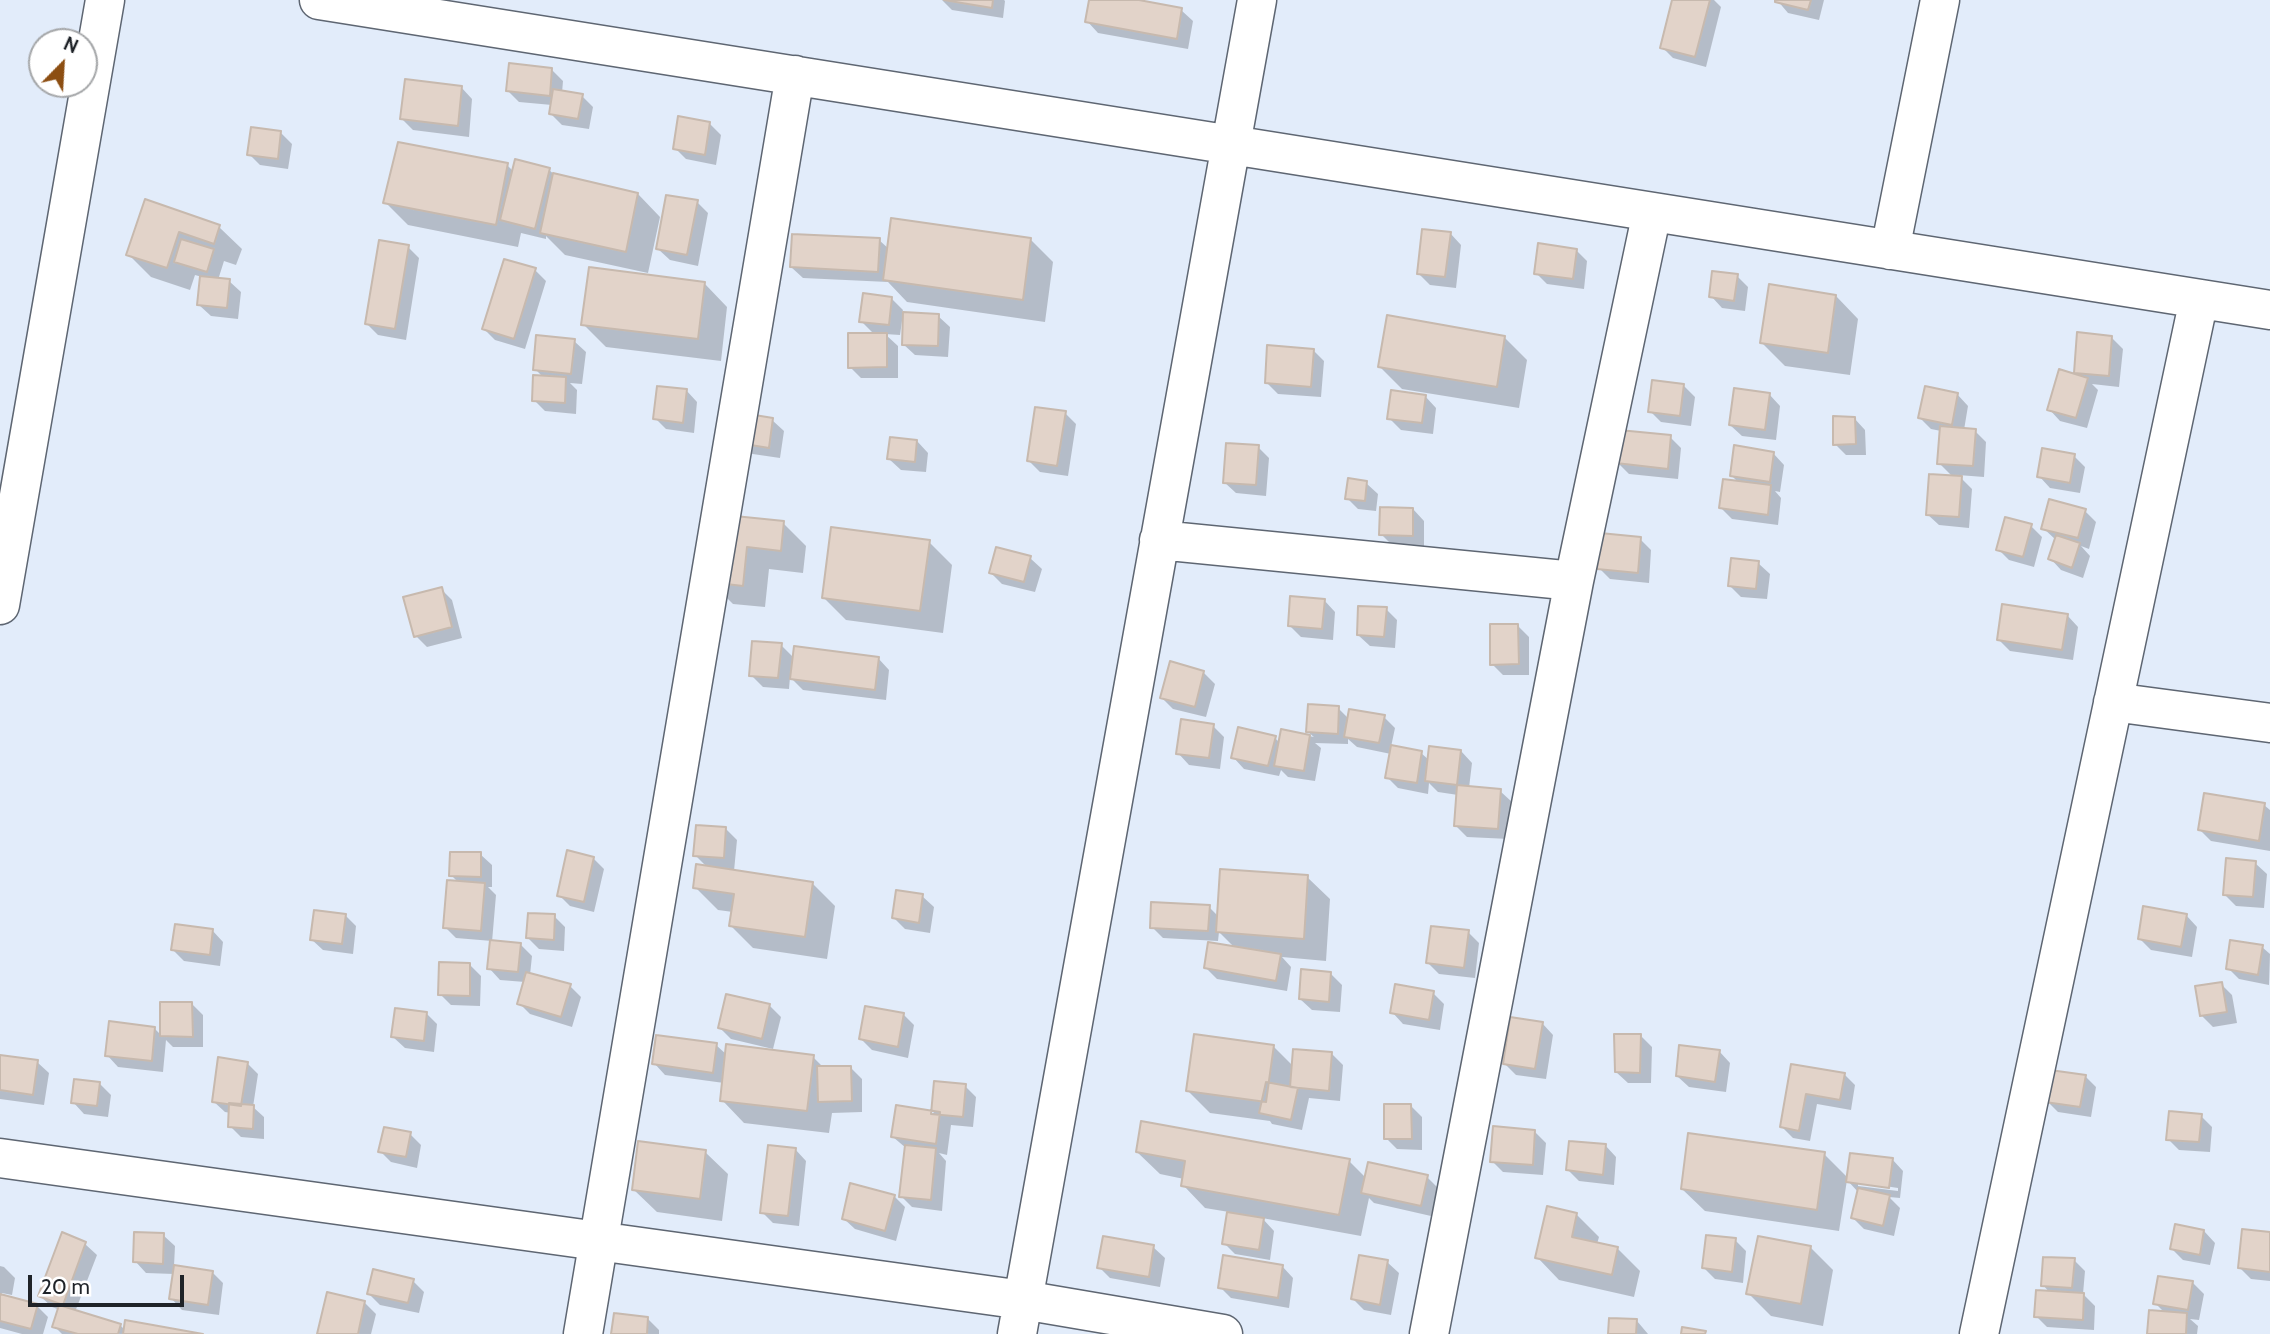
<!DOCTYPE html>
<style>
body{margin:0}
#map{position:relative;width:2270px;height:1334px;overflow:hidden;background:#e2ecfa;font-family:Cabin,sans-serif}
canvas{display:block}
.north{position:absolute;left:28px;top:28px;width:70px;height:70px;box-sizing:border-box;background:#fff;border:2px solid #a5a7a9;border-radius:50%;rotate:24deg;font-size:19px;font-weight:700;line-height:28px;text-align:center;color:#1f2328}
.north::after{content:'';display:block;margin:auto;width:24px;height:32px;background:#8c4e12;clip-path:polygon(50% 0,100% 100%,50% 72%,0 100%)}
.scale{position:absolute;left:28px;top:1275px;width:156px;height:32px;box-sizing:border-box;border:4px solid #1f2328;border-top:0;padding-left:9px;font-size:21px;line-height:24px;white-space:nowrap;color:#1f2328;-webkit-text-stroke:5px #fff;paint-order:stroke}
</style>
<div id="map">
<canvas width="2270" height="1334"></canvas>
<div class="north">N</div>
<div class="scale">20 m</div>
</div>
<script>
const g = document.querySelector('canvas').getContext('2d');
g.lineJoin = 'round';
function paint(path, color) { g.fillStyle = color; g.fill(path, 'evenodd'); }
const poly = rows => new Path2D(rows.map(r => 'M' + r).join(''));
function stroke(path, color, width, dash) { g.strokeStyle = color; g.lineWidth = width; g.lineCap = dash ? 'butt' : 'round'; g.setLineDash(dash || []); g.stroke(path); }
const shadow = poly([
 [942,0,1004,0,1005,1,1003,18,952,10],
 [1091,0,1129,0,1181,10,1193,21,1188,49,1098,33,1087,21],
 [1674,0,1714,0,1721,7,1706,67,1673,58,1662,47],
 [1777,0,1824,0,1819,20,1788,13],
 [551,69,563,81,562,93,582,96,593,107,589,129,562,125,551,114,552,105,519,102,508,91],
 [461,87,472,99,469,137,413,130,402,119],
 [710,124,721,135,716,165,686,159,675,148],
 [281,133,292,144,288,169,260,165,249,154],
 [507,165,514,172,549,170,555,175,638,194,660,217,648,273,565,255,546,236,546,239,521,233,518,247,408,225,385,202],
 [146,202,219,227,242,249,236,265,224,261,218,280,229,281,241,292,238,319,211,316,199,305,202,277,195,275,190,290,151,277,128,254],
 [697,202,708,213,698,266,670,260,658,249],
 [1450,233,1461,245,1456,288,1430,285,1419,274],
 [1030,239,1053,262,1045,322,907,302,888,282,803,278,791,267,879,240,889,249],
 [408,247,419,258,406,340,378,335,367,324],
 [1576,250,1587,261,1584,289,1547,284,1536,273],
 [535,270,546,281,525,349,495,340,484,329],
 [1737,276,1748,287,1745,311,1722,308,1711,296],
 [705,284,727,307,721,361,606,347,583,324],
 [1836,296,1858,319,1850,375,1785,366,1762,343],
 [892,299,903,310,902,314,938,316,950,327,948,357,915,355,903,344,905,321,902,321,900,335,885,334,898,346,898,378,861,378,850,367,875,335,861,321],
 [1504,337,1527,360,1519,408,1402,389,1379,366],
 [2111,337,2123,349,2119,387,2092,384,2098,390,2087,428,2060,421,2049,409,2081,377,2076,373],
 [574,341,586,352,582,384,570,383,577,390,576,414,545,411,534,400,543,377,535,369],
 [1313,350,1324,361,1321,397,1278,394,1267,383],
 [1683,385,1695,397,1691,426,1661,422,1650,411],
 [686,390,697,402,694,433,666,429,655,418],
 [1769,394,1780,406,1776,440,1742,436,1730,425],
 [1957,394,1968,406,1964,430,1975,431,1986,442,1984,477,1958,475,1972,489,1969,528,1939,525,1927,514,1954,478,1939,463,1941,431,1931,429,1920,418],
 [1425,396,1436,408,1433,434,1401,430,1389,418],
 [1065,413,1076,424,1068,476,1040,472,1029,461],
 [1854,418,1865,430,1866,455,1846,455,1835,444],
 [772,420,784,431,780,458,739,452],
 [1670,437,1681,448,1678,479,1629,474,1618,463],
 [917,441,928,453,926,472,901,470,889,459],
 [1258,447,1269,458,1266,496,1236,493,1224,482],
 [1773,453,1784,465,1780,492,1775,491,1781,498,1778,525,1732,519,1721,508,1739,483,1732,476],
 [2074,456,2085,467,2080,493,2050,488,2039,476],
 [1366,483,1378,494,1376,511,1358,509,1347,498],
 [1413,509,1424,521,1424,546,1392,545,1381,534],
 [2085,511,2096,522,2089,549,2081,546,2090,556,2083,578,2061,570,2050,558,2056,540,2043,528],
 [717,516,783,523,806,546,803,573,769,569,765,607,733,604,710,581],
 [2031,526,2042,537,2034,567,2009,560,1998,549],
 [1640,539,1651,550,1649,583,1610,579,1599,568],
 [929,542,952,565,943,633,846,620,824,598],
 [1030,558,1042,569,1035,592,1002,584,991,573],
 [1758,563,1770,574,1767,599,1741,597,1730,586],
 [441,589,452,600,462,638,427,647,416,636],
 [1324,600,1335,612,1333,640,1301,637,1290,626],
 [1386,609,1397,620,1395,648,1370,646,1358,635],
 [2067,615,2078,627,2073,660,2010,651,1999,640],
 [1518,626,1529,637,1529,675,1503,675,1492,664],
 [781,645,794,658,878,658,889,670,886,700,803,690,790,677,789,689,763,687,751,675],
 [1203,672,1215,684,1206,717,1173,709,1162,698],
 [1338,708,1349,719,1384,717,1395,728,1391,747,1421,753,1429,760,1461,751,1472,763,1469,788,1500,791,1512,802,1509,839,1467,837,1456,826,1458,795,1438,792,1429,783,1428,794,1398,788,1387,777,1391,754,1357,747,1348,739,1348,744,1315,743,1321,748,1315,781,1288,777,1281,770,1279,776,1244,769,1233,757,1275,738,1280,743,1282,731,1314,737,1308,732],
 [1213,726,1224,737,1220,769,1189,765,1178,753],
 [2264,805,2270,810,2270,851,2211,841,2200,830],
 [726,829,737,840,734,871,812,883,835,906,827,959,753,948,730,925,733,912,718,910,695,887,707,867,695,855],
 [480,854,492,865,492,887,488,887,496,895,492,942,520,944,532,956,530,975,570,986,581,997,572,1027,530,1014,519,1003,525,982,500,980,489,968,492,941,456,938,445,927,458,882,451,875],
 [593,858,604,869,594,912,570,906,559,895],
 [2255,863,2267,874,2264,908,2236,906,2224,894],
 [1307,877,1330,899,1326,961,1282,957,1291,967,1287,991,1217,979,1206,968,1235,948,1219,932,1218,941,1163,938,1152,927,1209,907,1219,917],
 [922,896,934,907,930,933,905,929,894,918],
 [345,915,356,926,353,954,323,950,311,939],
 [2186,915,2197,927,2192,957,2151,950,2139,938],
 [554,916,565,927,564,951,539,949,528,938],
 [212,930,223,942,220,966,184,961,173,950],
 [1468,932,1479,943,1475,978,1439,974,1428,963],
 [2262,947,2270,954,2269,985,2239,979,2228,968],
 [470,965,481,976,480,1006,451,1005,440,994],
 [1330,973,1342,985,1340,1012,1312,1010,1300,999],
 [2221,984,2232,995,2237,1023,2213,1027,2202,1016],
 [1433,993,1444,1004,1440,1030,1403,1024,1392,1012],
 [192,1004,203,1015,203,1047,173,1047,166,1040,163,1072,118,1067,107,1055,155,1029,161,1035],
 [769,1005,781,1017,773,1049,731,1039,720,1028],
 [426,1013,437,1024,434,1052,405,1048,393,1037],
 [903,1014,914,1025,908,1058,872,1050,861,1039],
 [1542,1023,1553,1035,1546,1079,1516,1075,1505,1064],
 [1640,1035,1652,1047,1651,1083,1628,1083,1616,1072],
 [716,1045,727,1055,813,1057,824,1068,851,1068,862,1079,862,1112,832,1113,829,1133,744,1123,722,1100,724,1083,665,1075,654,1063],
 [1273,1046,1294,1067,1332,1054,1343,1065,1340,1101,1309,1098,1302,1130,1272,1124,1270,1121,1210,1113,1188,1091],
 [1719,1051,1730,1063,1726,1092,1689,1087,1677,1076],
 [0,1056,37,1062,49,1073,44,1105,0,1099],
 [247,1063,258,1074,253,1107,264,1117,264,1139,241,1137,230,1126,231,1113,225,1112,213,1101],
 [1792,1066,1844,1074,1855,1085,1851,1110,1817,1104,1810,1141,1793,1138,1782,1127],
 [2085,1076,2096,1087,2091,1117,2058,1112,2047,1101],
 [100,1084,111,1095,108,1117,84,1114,73,1102],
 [965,1086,976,1097,973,1127,951,1125,947,1155,939,1153,946,1161,942,1211,912,1207,901,1196,906,1148,893,1137,933,1113],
 [1411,1106,1422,1117,1422,1150,1397,1149,1386,1138],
 [2201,1116,2212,1127,2210,1152,2179,1150,2168,1139],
 [1535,1132,1546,1143,1543,1175,1503,1172,1492,1161],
 [410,1134,421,1145,417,1168,391,1162,380,1151],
 [1605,1145,1616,1157,1614,1185,1579,1181,1568,1170],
 [795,1149,806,1161,799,1226,773,1223,762,1212],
 [705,1152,728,1174,722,1221,657,1212,634,1190],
 [1137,1152,1349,1161,1366,1178,1427,1177,1438,1188,1431,1216,1374,1203,1369,1198,1361,1236,1262,1218,1274,1231,1270,1260,1235,1254,1224,1243,1229,1212,1205,1208,1183,1185,1184,1179,1160,1174],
 [1824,1154,1848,1178,1892,1159,1903,1171,1900,1198,1889,1197,1900,1208,1894,1236,1864,1229,1853,1218,1859,1193,1847,1180,1839,1231,1705,1211,1682,1189],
 [1858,1182,1898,1188,1898,1191,1858,1186],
 [894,1196,905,1207,896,1241,855,1229,843,1218],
 [1576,1214,1599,1237,1597,1244,1617,1248,1640,1271,1634,1297,1559,1280,1537,1257],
 [2204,1231,2215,1243,2210,1265,2183,1260,2172,1249],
 [2270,1234,2270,1281,2251,1279,2240,1268],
 [163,1235,175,1246,174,1266,212,1272,223,1283,219,1315,182,1310,171,1298,174,1274,146,1273,135,1261],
 [1735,1240,1746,1251,1743,1283,1715,1279,1704,1268],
 [85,1244,97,1255,75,1312,120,1325,125,1330,193,1334,62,1334,54,1326,60,1310,52,1307,40,1296],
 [1153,1247,1165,1258,1160,1287,1110,1278,1099,1267],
 [1810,1247,1833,1270,1823,1326,1771,1316,1748,1293],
 [2074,1260,2085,1271,2083,1294,2095,1306,2094,1330,2047,1327,2036,1316,2050,1293,2043,1285],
 [1387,1262,1399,1273,1391,1315,1364,1310,1353,1299],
 [0,1266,4,1267,15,1278,12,1295,2,1293,1,1296,37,1306,48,1317,43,1334,22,1334,0,1328],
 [1282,1266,1293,1278,1289,1308,1231,1298,1220,1287],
 [413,1281,424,1292,419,1313,380,1305,369,1294],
 [2193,1283,2204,1294,2199,1320,2190,1319,2198,1326,2197,1334,2149,1334,2165,1313,2155,1303],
 [364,1302,376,1314,371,1334,319,1334],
 [648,1319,659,1330,659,1334,613,1334],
 [1637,1321,1648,1334,1610,1334]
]);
const building = poly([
 [944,0,993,0,992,8,944,0],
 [1089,0,1139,0,1182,8,1177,39,1085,22,1089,0],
 [1672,0,1710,0,1695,57,1660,48,1672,0],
 [1775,0,1811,0,1808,10,1775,2,1775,0],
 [509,63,552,68,550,96,506,91,509,63],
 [405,79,462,86,458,126,400,119,405,79],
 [553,89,583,94,578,119,549,114,553,89],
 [678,116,710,122,705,155,673,149,678,116],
 [251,127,281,131,278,159,247,155,251,127],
 [398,142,508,163,496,225,383,203,398,142],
 [515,159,550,168,535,229,500,220,515,159],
 [553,173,638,193,626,252,540,233,553,173],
 [666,195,698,200,687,255,656,249,666,195],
 [145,199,220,225,214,244,179,232,167,268,126,255,145,199],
 [891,218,1031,238,1023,300,883,280,891,218],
 [1422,229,1451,232,1445,277,1417,274,1422,229],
 [792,234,880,238,878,272,790,267,792,234],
 [181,239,214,249,207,272,174,262,181,239],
 [379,240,409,245,395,329,365,324,379,240],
 [1538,243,1577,249,1573,279,1534,274,1538,243],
 [504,259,536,268,514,339,482,329,504,259],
 [589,267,705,282,698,339,581,325,589,267],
 [1712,271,1738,274,1734,301,1709,297,1712,271],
 [200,276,230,279,227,308,197,305,200,276],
 [1769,284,1836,295,1828,353,1760,343,1769,284],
 [863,293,892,297,889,325,859,322,863,293],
 [903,312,939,314,938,346,902,345,903,312],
 [1387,315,1505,336,1497,387,1378,367,1387,315],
 [2077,332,2112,336,2109,376,2074,373,2077,332],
 [848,333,887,333,887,367,848,368,848,333],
 [536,335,575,339,571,374,533,370,536,335],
 [1267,345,1314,349,1311,387,1265,383,1267,345],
 [2059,369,2088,378,2076,418,2047,410,2059,369],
 [533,375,566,377,565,403,532,401,533,375],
 [1652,380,1684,384,1680,416,1648,412,1652,380],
 [657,386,687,389,683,423,653,419,657,386],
 [1925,386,1958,393,1952,425,1918,418,1925,386],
 [1734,388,1770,393,1765,430,1729,425,1734,388],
 [1391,390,1426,395,1422,423,1387,419,1391,390],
 [1035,407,1066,411,1057,466,1027,461,1035,407],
 [730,411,773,418,769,448,726,441,730,411],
 [1833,416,1855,417,1856,444,1833,445,1833,416],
 [1940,426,1976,429,1973,466,1937,464,1940,426],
 [1619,430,1671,435,1668,469,1616,463,1619,430],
 [890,437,917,440,915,462,887,459,890,437],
 [1226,443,1259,445,1256,485,1223,483,1226,443],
 [1734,445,1774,452,1770,482,1730,476,1734,445],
 [2042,448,2075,454,2070,483,2037,477,2042,448],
 [1929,474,1962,476,1959,517,1926,515,1929,474],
 [1348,478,1367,481,1365,501,1345,499,1348,478],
 [1723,479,1771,485,1768,515,1719,508,1723,479],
 [2049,499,2086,509,2078,538,2041,529,2049,499],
 [1380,507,1413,508,1413,536,1379,535,1380,507],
 [715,514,784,521,781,551,747,547,743,586,709,582,715,514],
 [2005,517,2032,524,2023,557,1996,550,2005,517],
 [831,527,930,540,920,611,822,598,831,527],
 [1600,533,1641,537,1638,573,1597,569,1600,533],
 [2056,535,2080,543,2072,568,2048,559,2056,535],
 [996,547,1031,556,1024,582,989,573,996,547],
 [1731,558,1759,561,1756,589,1728,586,1731,558],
 [442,587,452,627,414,637,403,597,442,587],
 [1290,596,1325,599,1322,629,1288,626,1290,596],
 [2002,604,2068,614,2062,650,1997,640,2002,604],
 [1358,606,1387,607,1384,637,1357,635,1358,606],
 [1490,624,1518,624,1519,664,1490,665,1490,624],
 [752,641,782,643,778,678,749,676,752,641],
 [794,646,879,657,875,690,790,679,794,646],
 [1170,661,1204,671,1195,707,1160,698,1170,661],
 [1308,704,1339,706,1338,734,1306,732,1308,704],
 [1349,709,1385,715,1379,743,1344,737,1349,709],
 [1181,719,1214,724,1209,758,1176,754,1181,719],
 [1238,727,1276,736,1268,766,1231,758,1238,727],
 [1281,729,1310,735,1304,771,1274,766,1281,729],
 [1391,745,1422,751,1417,783,1385,778,1391,745],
 [1429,746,1461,750,1457,785,1425,781,1429,746],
 [1457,785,1501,789,1498,829,1454,826,1457,785],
 [2204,793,2265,803,2259,841,2198,830,2204,793],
 [696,825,726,827,724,858,693,856,696,825],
 [567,850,594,857,584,902,557,896,567,850],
 [450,852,481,852,481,877,449,876,450,852],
 [2226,858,2256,861,2253,897,2223,895,2226,858],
 [696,864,813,882,805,937,729,926,734,894,693,888,696,864],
 [1220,869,1308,875,1304,939,1216,932,1220,869],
 [447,880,485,883,481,931,443,928,447,880],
 [896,890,923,894,919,923,892,918,896,890],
 [1151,902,1210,905,1208,931,1150,928,1151,902],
 [2143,906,2187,914,2181,947,2138,939,2143,906],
 [314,910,346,914,342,944,310,940,314,910],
 [528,913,555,914,554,940,526,938,528,913],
 [175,924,213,929,210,955,171,950,175,924],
 [1431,926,1469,930,1464,968,1426,963,1431,926],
 [490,940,521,943,518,972,487,969,490,940],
 [2230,940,2263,945,2258,975,2226,969,2230,940],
 [1208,942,1281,954,1276,981,1204,968,1208,942],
 [439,962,470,963,470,996,438,995,439,962],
 [1301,969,1331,972,1329,1002,1299,999,1301,969],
 [526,972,571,984,561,1017,517,1004,526,972],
 [2222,982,2227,1012,2200,1016,2195,986,2222,982],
 [1395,984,1434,991,1429,1020,1390,1013,1395,984],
 [726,994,770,1004,762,1039,718,1028,726,994],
 [160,1002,192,1002,193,1037,160,1036,160,1002],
 [865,1006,904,1013,898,1047,859,1039,865,1006],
 [395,1008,427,1012,424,1041,391,1037,395,1008],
 [1510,1017,1543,1022,1535,1069,1503,1064,1510,1017],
 [109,1021,155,1027,152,1061,105,1056,109,1021],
 [1194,1034,1274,1045,1266,1102,1186,1091,1194,1034],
 [1614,1034,1641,1034,1640,1073,1615,1072,1614,1034],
 [656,1035,717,1043,713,1073,652,1064,656,1035],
 [726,1044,814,1055,807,1111,720,1101,726,1044],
 [1679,1045,1720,1050,1715,1082,1676,1076,1679,1045],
 [1293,1049,1332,1052,1329,1091,1290,1087,1293,1049],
 [0,1055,38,1060,33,1095,0,1090,0,1055],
 [218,1057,248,1062,241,1106,212,1102,218,1057],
 [1791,1064,1845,1073,1840,1100,1806,1094,1799,1131,1780,1127,1791,1064],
 [817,1066,851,1066,852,1101,818,1102,817,1066],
 [2050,1070,2086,1075,2080,1107,2045,1102,2050,1070],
 [74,1079,100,1082,97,1106,71,1103,74,1079],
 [934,1081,966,1084,963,1117,931,1114,934,1081],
 [1266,1082,1298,1088,1291,1120,1259,1113,1266,1082],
 [229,1103,254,1105,253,1129,228,1127,229,1103],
 [1384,1104,1411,1104,1412,1139,1384,1139,1384,1104],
 [896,1105,940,1112,936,1144,891,1137,896,1105],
 [2169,1111,2202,1114,2199,1142,2166,1140,2169,1111],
 [1141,1121,1350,1159,1339,1215,1181,1186,1185,1161,1136,1152,1141,1121],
 [1493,1126,1535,1130,1533,1165,1490,1162,1493,1126],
 [384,1127,411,1132,406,1157,378,1152,384,1127],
 [1688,1133,1825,1152,1817,1210,1681,1189,1688,1133],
 [638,1141,706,1150,700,1199,632,1190,638,1141],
 [1569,1141,1606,1144,1603,1175,1566,1170,1569,1141],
 [768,1145,796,1148,788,1216,760,1213,768,1145],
 [905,1145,936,1148,931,1200,899,1197,905,1145],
 [1850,1153,1893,1158,1889,1188,1846,1182,1850,1153],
 [1368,1162,1428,1175,1421,1206,1361,1193,1368,1162],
 [850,1183,895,1195,885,1231,842,1219,850,1183],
 [1858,1188,1890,1195,1883,1226,1851,1218,1858,1188],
 [1547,1206,1577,1213,1572,1237,1618,1247,1612,1275,1535,1258,1547,1206],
 [1227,1212,1264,1218,1259,1250,1222,1244,1227,1212],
 [2175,1224,2204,1230,2200,1255,2170,1249,2175,1224],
 [2242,1229,2270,1232,2270,1272,2238,1268,2242,1229],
 [62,1232,86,1242,63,1305,38,1296,62,1232],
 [134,1232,164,1233,163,1264,133,1262,134,1232],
 [1706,1235,1736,1238,1732,1272,1702,1268,1706,1235],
 [1103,1236,1154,1245,1149,1277,1097,1268,1103,1236],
 [1758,1236,1811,1246,1801,1304,1746,1294,1758,1236],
 [1223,1255,1283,1265,1278,1298,1218,1288,1223,1255],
 [1359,1255,1388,1260,1380,1305,1351,1299,1359,1255],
 [2043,1257,2075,1258,2072,1288,2041,1286,2043,1257],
 [174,1265,213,1271,208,1305,169,1299,174,1265],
 [373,1269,414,1279,408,1303,367,1294,373,1269],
 [2158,1276,2193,1281,2188,1310,2153,1304,2158,1276],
 [2036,1290,2084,1293,2083,1320,2034,1317,2036,1290],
 [327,1292,365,1301,358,1334,317,1334,327,1292],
 [0,1294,38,1304,31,1329,0,1321,0,1294],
 [59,1305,121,1324,118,1334,78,1334,52,1327,59,1305],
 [2149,1310,2187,1313,2186,1334,2147,1334,2149,1310],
 [614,1313,648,1317,647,1334,611,1334,614,1313],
 [1609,1318,1637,1319,1636,1334,1608,1334,1609,1318],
 [125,1320,203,1334,123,1334,125,1320],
 [1682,1327,1706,1331,1705,1334,1681,1334,1682,1327]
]);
const street = poly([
 [319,0,2270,310],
 [1890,250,1940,0],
 [1159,540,1574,581],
 [0,605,105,0],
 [2113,702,2270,723],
 [0,1158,1023,1300,1223,1334],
 [583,1334,795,75],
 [1017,1334,1257,0],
 [1429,1334,1574,581,1652,212],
 [1979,1334,2199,299]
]);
paint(shadow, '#0003');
paint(building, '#e2d3c9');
stroke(building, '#c7b9ae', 2);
stroke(street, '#5e6672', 41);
stroke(street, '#fff', 38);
</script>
